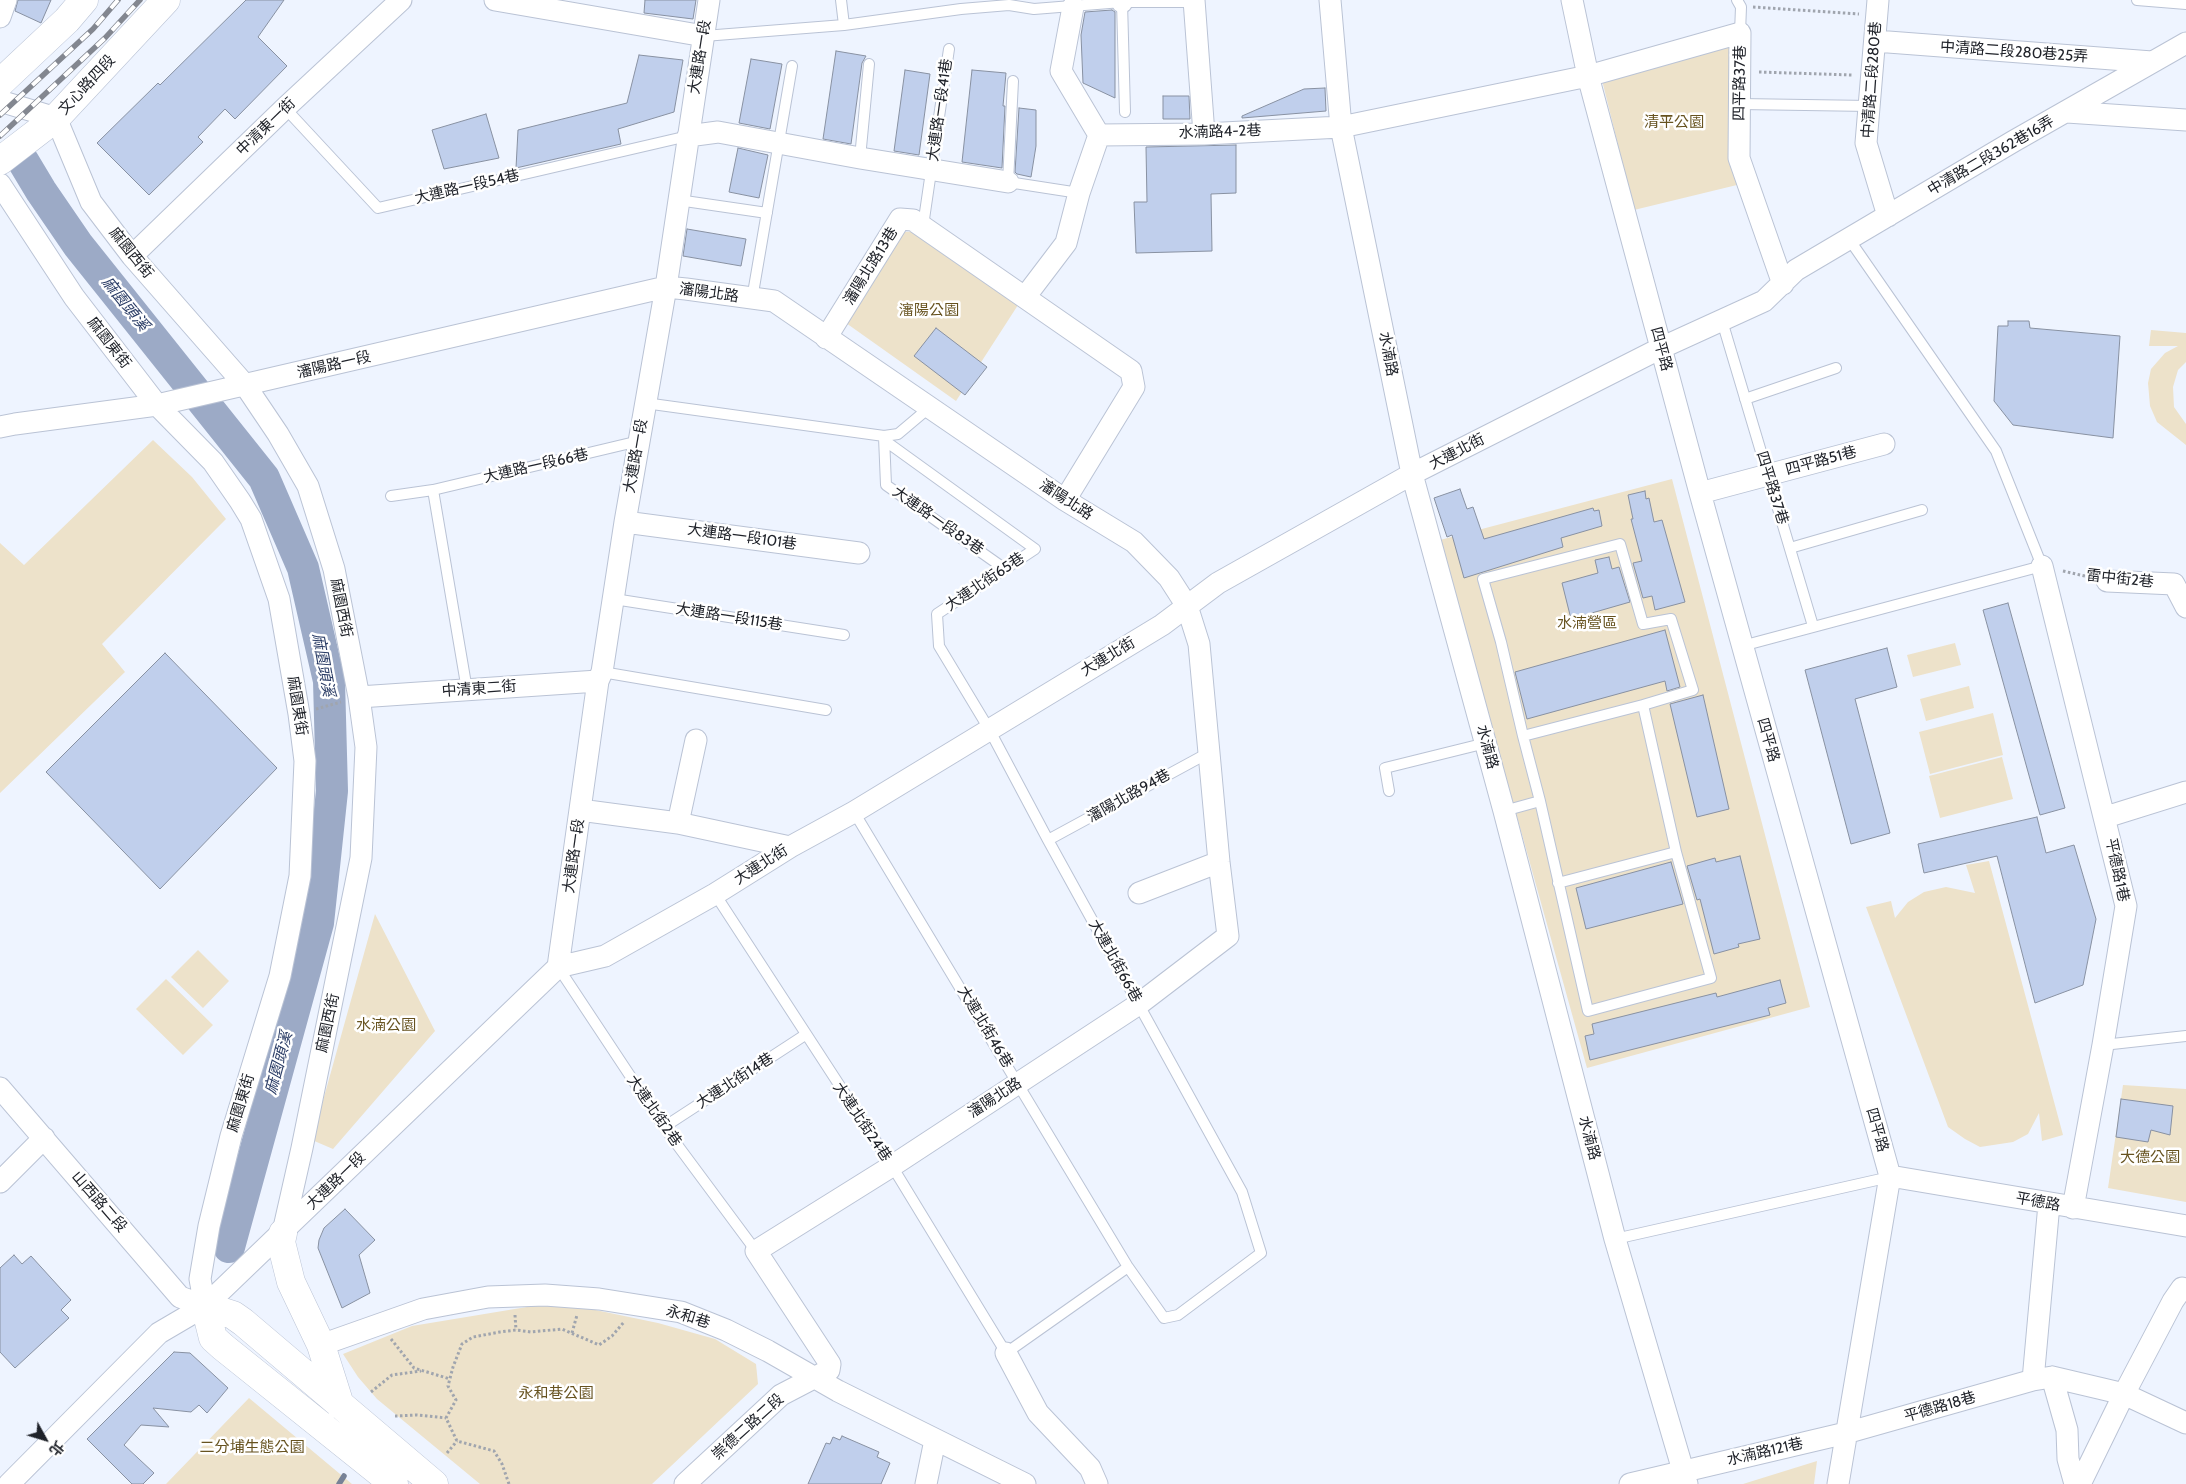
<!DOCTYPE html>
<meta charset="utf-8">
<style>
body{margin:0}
#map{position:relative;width:2186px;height:1484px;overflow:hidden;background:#eef4ff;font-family:Cabin,"Noto Sans TC",sans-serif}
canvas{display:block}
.north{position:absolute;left:20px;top:1414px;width:50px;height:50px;-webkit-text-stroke:4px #fff;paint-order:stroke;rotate:129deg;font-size:14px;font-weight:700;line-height:20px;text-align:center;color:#20232a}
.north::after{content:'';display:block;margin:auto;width:18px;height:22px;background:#20232a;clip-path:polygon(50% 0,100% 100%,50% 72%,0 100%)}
</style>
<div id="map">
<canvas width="2186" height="1484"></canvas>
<div class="north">北</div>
</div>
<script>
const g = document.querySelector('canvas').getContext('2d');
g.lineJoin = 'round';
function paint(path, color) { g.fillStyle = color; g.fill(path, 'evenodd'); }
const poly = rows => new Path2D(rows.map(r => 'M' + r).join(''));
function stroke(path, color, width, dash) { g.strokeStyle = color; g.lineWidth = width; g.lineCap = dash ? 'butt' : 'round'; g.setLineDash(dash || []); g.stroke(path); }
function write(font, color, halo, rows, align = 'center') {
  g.font = font + ' Cabin,"Noto Sans TC",sans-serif'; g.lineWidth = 5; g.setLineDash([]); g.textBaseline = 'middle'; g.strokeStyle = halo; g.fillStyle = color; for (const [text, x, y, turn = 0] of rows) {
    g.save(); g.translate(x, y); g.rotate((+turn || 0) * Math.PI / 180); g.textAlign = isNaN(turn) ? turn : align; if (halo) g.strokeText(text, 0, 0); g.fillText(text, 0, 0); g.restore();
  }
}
const green = poly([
 [1732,44,1741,184,1634,210,1602,80],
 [916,231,1018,305,956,401,846,323,844,314,905,232],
 [2151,330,2186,333,2186,362,2178,370,2173,387,2174,407,2186,424,2186,445,2157,422,2150,406,2148,383,2151,369,2165,353,2178,346,2149,346],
 [153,440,192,477,226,519,102,644,125,672,0,793,0,543,24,565],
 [1672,479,1810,1007,1587,1068,1440,540],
 [1955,643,1961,665,1913,677,1907,655],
 [1969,686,1974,708,1926,721,1920,699],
 [1993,713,2003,755,1930,774,1919,732],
 [2002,757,2013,799,1940,818,1929,776],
 [1989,861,2063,1135,2042,1141,2039,1113,2028,1134,2013,1142,1980,1147,1965,1139,1948,1127,1866,907,1891,901,1895,918,1908,902,1924,892,1946,887,1975,893,1966,865],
 [375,914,435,1031,333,1149,312,1140],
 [198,950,229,981,203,1008,171,977],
 [166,979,213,1025,183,1055,136,1009],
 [2123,1085,2186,1089,2186,1202,2108,1188],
 [557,1302,658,1323,715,1339,756,1364,758,1384,652,1484,480,1484,377,1399,358,1377,343,1354,412,1326],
 [249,1398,352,1484,166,1484],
 [1817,1461,1814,1484,1743,1484]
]);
const stream = poly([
 [339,1484,344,1476]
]);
const river = poly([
 [23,161,41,191,78,245,264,478,303,568,329,681,332,791,318,923,229,1247]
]);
const building = poly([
 [18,0,51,0,41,23,15,11,18,0],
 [246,0,284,0,258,37,287,66,235,119,225,109,198,137,203,142,149,195,97,143,158,83,160,85,246,0],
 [645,0,696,0,693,19,644,13,645,0],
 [1112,10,1115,12,1115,98,1083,83,1081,35,1085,12,1112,10],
 [836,51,866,56,862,63,851,144,823,139,836,51],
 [639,55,683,60,674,112,618,129,621,144,516,168,518,130,627,103,639,55],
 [751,59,782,64,770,129,739,123,751,59],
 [905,70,930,74,919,155,894,151,905,70],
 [972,70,1006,73,1003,106,1005,106,1002,168,962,162,972,70],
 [1325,88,1326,111,1242,118,1242,116,1304,89,1325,88],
 [1163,96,1189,96,1190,119,1163,119,1163,96],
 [1019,108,1036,110,1036,146,1031,177,1017,174,1015,172,1019,108],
 [486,114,499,158,444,169,432,130,486,114],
 [1236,145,1236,193,1211,194,1212,251,1136,253,1134,202,1147,202,1146,147,1236,145],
 [738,148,768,155,759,198,729,192,738,148],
 [687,229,746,239,741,266,683,256,687,229],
 [2008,321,2029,321,2030,328,2120,336,2113,438,2013,425,1994,401,1998,326,2008,326,2008,321],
 [936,328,987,367,965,395,914,356,936,328],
 [1460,489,1467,509,1473,507,1484,539,1593,508,1594,511,1599,510,1602,526,1561,538,1563,547,1464,578,1452,535,1447,537,1434,498,1460,489],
 [1645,491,1646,499,1649,498,1654,522,1662,520,1685,602,1655,610,1652,596,1643,598,1633,563,1642,561,1631,519,1633,519,1628,495,1645,491],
 [1609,557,1612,569,1619,567,1630,602,1571,619,1562,583,1598,573,1595,560,1609,557],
 [2008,603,2065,808,2040,815,1983,610,2008,603],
 [1665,630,1680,687,1667,691,1665,681,1527,719,1515,672,1665,630],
 [1887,648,1897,687,1855,699,1890,833,1851,844,1805,670,1887,648],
 [165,653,277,768,160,889,46,772,165,653],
 [1703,695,1729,809,1697,817,1670,704,1703,695],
 [2037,817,2046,853,2074,845,2096,919,2083,985,2035,1003,1997,856,1924,873,1918,844,2037,817],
 [1740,856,1760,939,1738,944,1739,947,1714,954,1700,899,1697,900,1687,866,1715,858,1716,862,1740,856],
 [1671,862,1683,904,1586,929,1576,888,1671,862],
 [1780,980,1786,1003,1768,1008,1770,1015,1590,1060,1585,1036,1594,1034,1592,1024,1716,993,1717,997,1780,980],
 [2121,1099,2173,1106,2170,1135,2151,1130,2148,1142,2116,1137,2121,1099],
 [345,1209,375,1240,359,1255,370,1293,342,1308,318,1248,319,1240,324,1228,345,1209],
 [14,1255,22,1264,31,1256,71,1300,61,1310,69,1318,15,1368,0,1352,0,1268,14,1255],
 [174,1352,190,1353,228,1388,207,1413,199,1405,191,1412,153,1408,169,1427,141,1425,124,1445,154,1473,143,1484,132,1484,87,1439,174,1352],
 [842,1436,879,1452,877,1457,890,1463,881,1484,808,1484,826,1443,830,1444,833,1437,840,1440,842,1436]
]);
const path = poly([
 [1753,7,1859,14],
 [1759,72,1852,75],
 [2063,571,2089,577],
 [316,709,341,702],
 [515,1315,516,1330],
 [572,1333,577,1315],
 [391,1339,414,1368,450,1379],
 [371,1392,392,1375,421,1371],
 [395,1416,417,1415,446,1418],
 [447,1453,457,1441],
 [509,1484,502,1464,494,1451,457,1441,446,1418,456,1400,448,1386,453,1367,462,1344,473,1337,500,1332,516,1330,531,1332,562,1329,599,1345,612,1336,624,1322]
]);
const lane = poly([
 [841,0,844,25],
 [1737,0,1741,7,1740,33],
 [2137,0,2186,4],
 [1122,2,1125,112],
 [704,36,844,25,961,9,1009,5,1034,9,1122,2,1194,2],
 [1013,81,1008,182,1079,193],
 [1740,104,1870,106],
 [285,108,378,208,688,136],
 [860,158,869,64],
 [678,200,767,213],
 [923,226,949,49],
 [752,299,792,66],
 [1722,321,1813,626],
 [1745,399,1836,368],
 [645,403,884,436,898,434,930,407],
 [884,437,886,485,1005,569],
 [391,496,433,490],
 [1790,548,1922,510],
 [614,599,844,635],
 [1742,646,2042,566,1996,451,1849,239],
 [602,672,826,710],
 [467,690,433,490,639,441],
 [1523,736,1501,642,1483,579,1620,544,1643,624,1671,619,1693,690,1643,705],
 [1389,791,1385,768,1486,743],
 [1504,811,1540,801,1588,1011,1711,978,1676,852,1643,705,1523,736,1540,801],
 [854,812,1128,1267,1164,1318,1178,1315,1261,1253,1242,1192,1048,840,989,729,939,646,937,614,1035,549,884,440],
 [1048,840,1210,752],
 [1558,883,1676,852],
 [715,894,892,1166,1006,1353,1128,1267],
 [558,967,664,1127,756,1251],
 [2103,1045,2186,1036],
 [664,1127,805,1035],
 [1615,1239,1890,1177]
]);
const street = poly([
 [495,0,704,36],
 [1122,0,1122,2],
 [1194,0,1204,134],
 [1330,0,1341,127,1412,474,1504,811,1615,1239,1687,1484],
 [1572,0,1588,76,1700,493,1890,1176,1838,1484],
 [1878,0,1866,143,1888,216],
 [0,17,6,0],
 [1875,41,2152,62],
 [0,101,56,118,91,202,132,256,245,385,278,434,308,486,334,569,359,697,366,747,361,858,302,1148,283,1232],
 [2067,112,2186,120],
 [1099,135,1204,134,1341,127,1588,76,1740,33,1739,158,1783,284],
 [688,136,718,132,860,158,1008,182],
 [0,184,74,297,157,405,213,462,240,501,251,519,279,599,299,714,305,761,300,876,280,976,231,1136,209,1226,200,1279,205,1306],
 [132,256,285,108,401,0],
 [1025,297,1066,243,1079,193,1099,135,1061,71,1073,7],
 [826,338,900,219,913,220,1131,371,1134,387,1065,500],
 [0,427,15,424,157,405,666,287,686,289,774,301,1065,500,1134,542,1169,578,1187,606,1199,644,1219,862,1228,936,1139,1004,892,1166,756,1251,830,1364,829,1370,781,1395,685,1484],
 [1700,493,1884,444],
 [625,522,859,553],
 [2042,566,2126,906,2103,1045,2073,1208],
 [2107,581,2174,584,2186,607],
 [359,697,598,681],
 [580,810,678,823,790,847],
 [2106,817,2186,792],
 [678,823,696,740],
 [1139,893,1219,862],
 [558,967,605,956,715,894,790,847,854,812,1162,625,1218,583,1412,474,1661,348,1764,301,1796,270,2014,141,2186,43],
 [0,1088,180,1297,205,1306],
 [1890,1176,2186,1226],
 [0,1182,44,1138],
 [321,1345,423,1309,488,1297,545,1295,599,1299,681,1312,726,1330,768,1351,838,1391,1025,1484],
 [1006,1353,1038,1413,1090,1468,1097,1484],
 [2052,1377,2067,1430,2068,1459,2075,1484],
 [2033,1380,2049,1204],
 [9,1484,159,1333,205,1306,558,967,598,681,602,672,625,522,666,287,709,0],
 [926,1484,935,1440],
 [1630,1484,1846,1433,2033,1380,2052,1377,2124,1394,2186,1423],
 [2080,1484,2124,1394,2173,1301,2182,1288]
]);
const secondary = poly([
 [0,83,67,20,84,0],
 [0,161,56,118,166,0],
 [283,1233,281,1242,291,1282,321,1345,340,1405],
 [205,1306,233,1315,243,1322,434,1484],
 [205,1306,213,1338,223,1347,394,1484]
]);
const rail = poly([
 [0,115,93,29,118,0],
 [0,136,105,38,140,0]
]);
const streetNames = [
 ["中清路二段280巷25弄",2014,52,4],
 ["大連路一段",700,57,-81],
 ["中清路二段280巷",1872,80,-86],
 ["四平路37巷",1740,83,-89],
 ["文心路四段",87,85,-47],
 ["大連路一段41巷",940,110,-82],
 ["中清東一街",266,127,-44],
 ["水湳路4-2巷",1220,132,-2],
 ["中清路二段362巷16弄",1991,156,-30],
 ["大連路一段54巷",467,187,-13],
 ["麻園西街",131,253,51],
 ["瀋陽北路13巷",871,266,-58],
 ["瀋陽北路",709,293,8],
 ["麻園東街",109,343,52],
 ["四平路",1661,349,75],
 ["水湳路",1388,354,79],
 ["瀋陽路一段",334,365,-13],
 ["大連北街",1457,452,-27],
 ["大連路一段",636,456,-80],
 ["四平路51巷",1821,461,-15],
 ["大連路一段66巷",536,466,-13],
 ["四平路37巷",1772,488,73],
 ["瀋陽北路",1066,500,33],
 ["大連路一段83巷",938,521,35],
 ["大連路一段101巷",742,537,8],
 ["雷中街2巷",2120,579,6],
 ["大連北街65巷",985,582,-34],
 ["麻園西街",341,608,79],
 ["大連路一段115巷",729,617,9],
 ["大連北街",1108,657,-31],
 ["中清東二街",479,689,-4],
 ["麻園東街",297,706,81],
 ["四平路",1768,740,74],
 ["水湳路",1487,747,75],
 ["瀋陽北路94巷",1129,796,-29],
 ["大連路一段",574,856,-82],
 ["大連北街",761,865,-32],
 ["平德路1巷",2117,870,78],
 ["大連北街66巷",1115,961,61],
 ["麻園西街",328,1023,-78],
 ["大連北街46巷",985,1027,59],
 ["大連北街14巷",735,1081,-33],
 ["瀋陽北路",995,1098,-33],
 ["麻園東街",241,1103,-73],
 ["大連北街2巷",654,1111,55],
 ["大連北街24巷",862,1122,56],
 ["四平路",1877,1130,74],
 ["水湳路",1589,1138,75],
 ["大連路一段",336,1181,-44],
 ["山西路二段",99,1202,49],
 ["平德路",2038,1202,10],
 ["永和巷",688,1317,17],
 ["平德路18巷",1940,1407,-16],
 ["崇德二路二段",748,1427,-42],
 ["水湳路121巷",1765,1452,-13]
];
const parkNames = [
 ["清平公園",1674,123],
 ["瀋陽公園",929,311],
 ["水湳營區",1587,624],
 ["水湳公園",386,1026],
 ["大德公園",2150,1158],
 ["永和巷公園",556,1394],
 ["二分埔生態公園",252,1448]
];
const waterNames = [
 ["麻園頭溪",125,304,51],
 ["麻園頭溪",323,665,80],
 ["麻園頭溪",279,1063,-75]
];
paint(green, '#ede2ca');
stroke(stream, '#778297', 5.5);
stroke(river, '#9caac6', 32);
paint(building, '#c0cfec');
stroke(building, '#8891a2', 1);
stroke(lane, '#bac3d5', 12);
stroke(street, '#bac3d5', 23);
stroke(secondary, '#bac3d5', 29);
stroke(path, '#a0a5ae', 3, [2.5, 2.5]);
stroke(lane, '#fff', 10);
stroke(street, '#fff', 21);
stroke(secondary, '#fff', 28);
stroke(rail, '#838790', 5.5);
stroke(rail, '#fff', 4, [11]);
write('15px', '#20232a', '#fff', streetNames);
write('15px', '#675320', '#fff', parkNames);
write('italic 16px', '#2a3c65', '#fff', waterNames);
</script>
